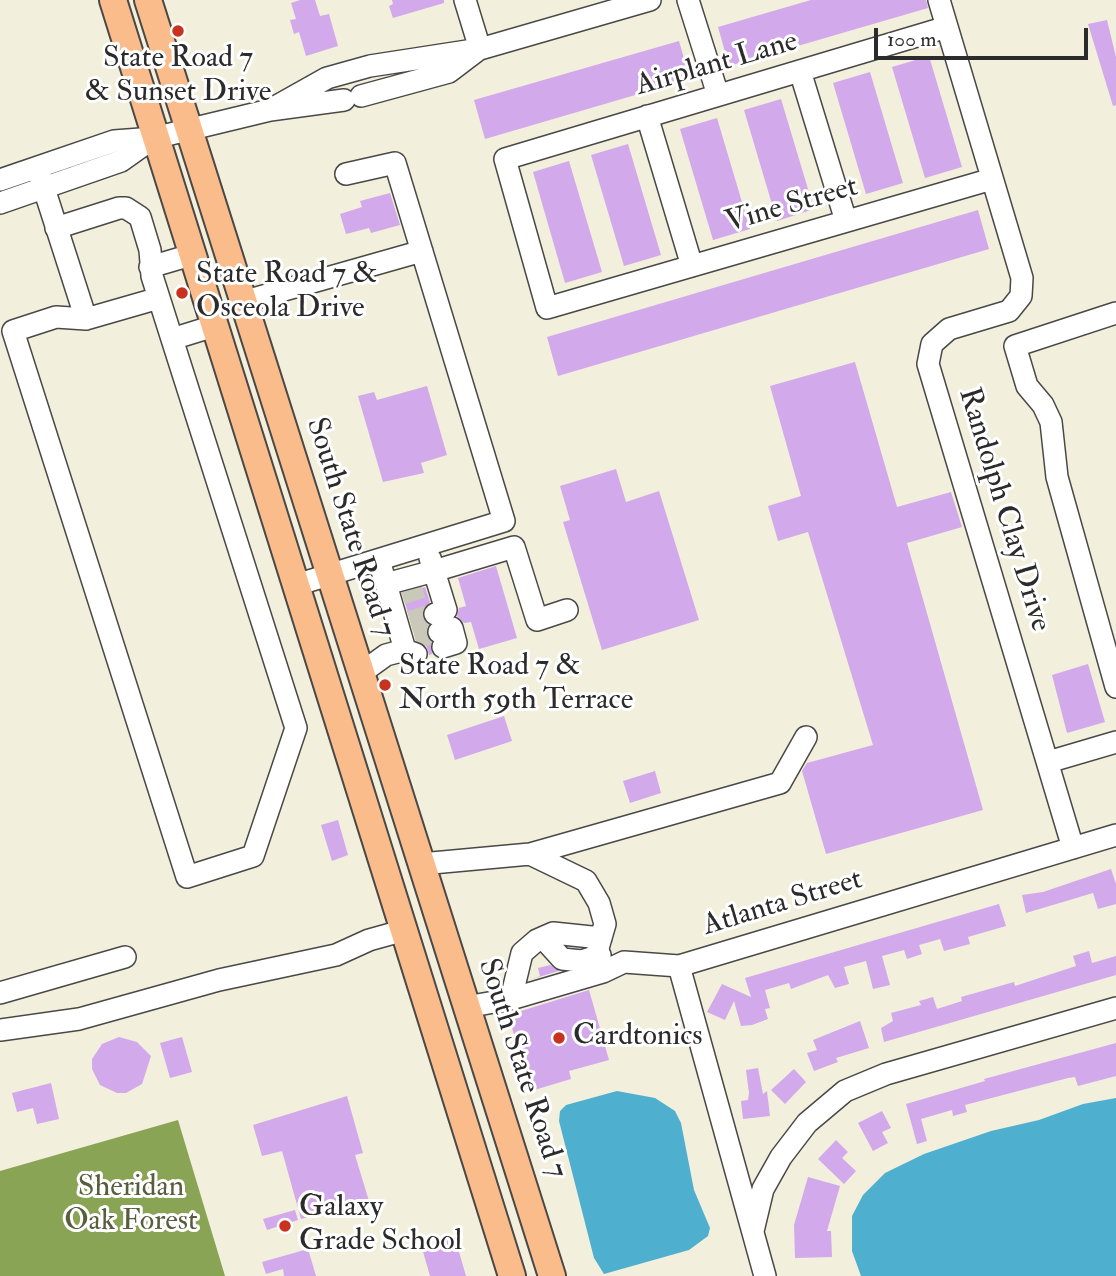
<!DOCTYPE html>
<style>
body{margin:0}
#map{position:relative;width:1116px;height:1276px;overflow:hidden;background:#f2efdc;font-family:"IM FELL Double Pica",serif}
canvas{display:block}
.scale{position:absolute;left:874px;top:28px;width:214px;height:32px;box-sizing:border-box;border:4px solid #2b2b2b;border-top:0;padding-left:9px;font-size:21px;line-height:24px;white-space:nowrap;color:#2b2b2b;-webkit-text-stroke:5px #fff;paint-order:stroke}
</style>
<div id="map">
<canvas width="1116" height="1276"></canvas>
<div class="scale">100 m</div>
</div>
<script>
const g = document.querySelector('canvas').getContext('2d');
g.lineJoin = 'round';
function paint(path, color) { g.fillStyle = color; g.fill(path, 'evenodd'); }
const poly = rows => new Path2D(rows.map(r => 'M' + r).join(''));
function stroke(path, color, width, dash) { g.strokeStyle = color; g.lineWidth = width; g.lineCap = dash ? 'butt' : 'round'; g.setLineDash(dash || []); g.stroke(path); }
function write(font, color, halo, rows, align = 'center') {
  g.font = font + ' "IM FELL Double Pica",serif'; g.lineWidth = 6; g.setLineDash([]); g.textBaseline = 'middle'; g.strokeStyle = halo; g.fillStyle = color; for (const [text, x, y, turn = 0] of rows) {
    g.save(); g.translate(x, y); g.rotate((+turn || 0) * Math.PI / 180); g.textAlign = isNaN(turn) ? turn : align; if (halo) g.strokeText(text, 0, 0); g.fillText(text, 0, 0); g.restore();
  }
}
const forest = poly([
 [178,1120,225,1276,0,1276,0,1171]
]);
const water = poly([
 [617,1091,655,1098,675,1111,681,1123,694,1190,710,1228,708,1236,689,1250,604,1274,594,1258,559,1121,560,1111,566,1105],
 [1116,1098,1116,1276,861,1276,852,1251,852,1216,863,1195,885,1173,924,1154,991,1131,1039,1120,1083,1104]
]);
const building = poly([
 [300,0,315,0,320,16,329,14,338,46,306,56,299,32,294,34,290,20,296,19,291,3],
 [392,0,444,0,444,3,393,18,389,6,393,4],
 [811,0,926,0,928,8,729,66,718,27],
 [1107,20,1116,57,1116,105,1113,106,1088,24],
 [679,41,690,79,485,139,474,100],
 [929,56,962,167,925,178,892,67],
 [870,72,903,183,866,194,833,83],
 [781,99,814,209,777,221,744,110],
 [717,118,750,229,713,240,680,129],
 [628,144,661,255,624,266,591,155],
 [569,161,602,272,565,283,533,172],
 [390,193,400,225,371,233,369,228,346,234,340,214,362,207,360,201],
 [978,210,989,249,558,376,547,337],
 [855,362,897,507,951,492,962,527,907,543,983,810,826,854,802,771,807,763,873,745,808,532,778,541,768,506,801,496,770,386],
 [427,386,447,455,421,463,424,473,383,482,358,396,374,392,377,400],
 [616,469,626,502,659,491,699,620,602,650,563,522,570,520,560,486],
 [496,566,517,638,479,649,471,622,464,623,457,616,459,608,466,606,458,578],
 [425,587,430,602,422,612,428,625,426,635,431,642,432,654,429,655,426,645,416,640,402,593],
 [1088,664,1105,722,1067,733,1052,675],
 [504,716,512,741,455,760,447,735],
 [655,771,661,793,630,803,623,781],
 [338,820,348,855,332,861,321,825],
 [1111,869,1116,884,1116,904,1098,909,1093,893,1026,913,1022,895,1043,892],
 [999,904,1006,926,968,937,970,944,944,951,940,939,919,945,922,954,907,959,904,950,882,956,890,985,873,989,866,961,844,967,849,984,835,988,828,975,791,989,789,983,765,990,770,1008,765,1009,768,1019,752,1025,741,1026,734,1001,725,1020,707,1012,722,984,751,997,745,978],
 [1089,951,1092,963,1116,956,1116,975,884,1042,881,1028,893,1021,891,1013,921,1005,919,1001,933,997,937,1009,962,1001,961,997,1014,982,1015,986,1076,966,1073,956],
 [550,965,559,971,532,979,540,976,538,968],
 [589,990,609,1060,569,1071,571,1079,531,1091,508,1015],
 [860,1021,869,1048,836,1058,838,1062,814,1071,807,1053,817,1050,813,1040],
 [119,1037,137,1042,151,1056,142,1084,126,1093,117,1093,100,1085,92,1069,92,1059,102,1044],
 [182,1037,192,1072,170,1078,160,1043],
 [1116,1043,1116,1076,1078,1086,1075,1077,1068,1078,965,1105,967,1112,953,1116,952,1110,921,1119,927,1141,917,1144,906,1104,985,1081,984,1079],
 [758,1068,763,1094,767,1091,770,1116,743,1119,741,1101,748,1100,749,1093,746,1070],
 [794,1069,806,1082,785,1104,771,1090],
 [51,1083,59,1119,37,1124,33,1108,17,1112,12,1093],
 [347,1096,363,1153,355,1155,369,1201,301,1219,282,1151,262,1156,253,1125],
 [882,1111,891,1128,882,1132,888,1143,873,1151,858,1123],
 [836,1140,848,1152,842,1158,856,1171,844,1184,818,1159],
 [808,1177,840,1186,827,1231,831,1231,832,1257,795,1258,794,1225],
 [295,1210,298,1220,267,1230,263,1219],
 [455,1238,466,1276,430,1276,422,1248],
 [308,1249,316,1276,284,1276,283,1269,266,1274,262,1262]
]);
const minorTunnel = poly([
 [402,594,427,586],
 [410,621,435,614],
 [415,638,439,632]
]);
const minor = poly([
 [465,0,480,49],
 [688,0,718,95],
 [939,0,1022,278,1021,296,1009,311,949,329,932,344,928,364,1073,848],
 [947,27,505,159,547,308,992,179],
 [800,71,846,221],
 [361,96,449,72,478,50],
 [270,110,327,78,370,66,480,49,650,0],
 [647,116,692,266],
 [40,176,86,319],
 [0,180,114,141,154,138,270,110,344,100],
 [0,203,121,161,152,139],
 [56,228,119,208,126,208,140,217,150,250,152,276,159,298,172,339,296,728,253,856,187,877,13,331,56,317,86,319,159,298],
 [150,267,191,255],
 [242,302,422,251],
 [1116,313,1015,346,1027,386,1043,405,1051,422,1057,477,1116,687],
 [172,339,214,326],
 [379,560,405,650],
 [386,584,434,571,430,558],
 [296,585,504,521,395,163,346,174],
 [435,614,446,610,434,571,514,547,537,620,567,610],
 [439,632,452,628,456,643,443,647],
 [361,673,386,655,405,650,416,654],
 [1048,762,1116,742],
 [530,854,780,783,806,737],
 [421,864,530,854,586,881,599,903,605,924,598,948,603,972],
 [543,938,562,959,582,961,600,955],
 [679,966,765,1276],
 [0,993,125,957],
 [511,999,522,953,537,940,553,933,601,938],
 [466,1007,511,999,603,972,624,962,679,966,1116,835],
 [0,1030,79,1019,219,980,336,955,369,940,405,930],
 [753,1231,763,1189,781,1157,807,1123,845,1091,886,1074,1116,1008]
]);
const major = poly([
 [113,0,512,1276],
 [148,0,552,1276]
]);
const markers = [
 [178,31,7,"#c8321e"],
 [182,293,7,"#c8321e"],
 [385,685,7,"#c8321e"],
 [559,1038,7,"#c8321e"],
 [285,1226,7,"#c8321e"]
];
const poiNames = [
 ["State Road 7",178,60,"center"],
 ["& Sunset Drive",178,94,"center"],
 ["State Road 7 &",196,276],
 ["Osceola Drive",196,310],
 ["State Road 7 &",399,668],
 ["North 59th Terrace",399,702],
 ["Cardtonics",573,1038],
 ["Galaxy",299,1209],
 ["Grade School",299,1243]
];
const streetNames = [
 ["Airplant Lane",717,65,-16],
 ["Vine Street",792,206,-16],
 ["Randolph Clay Drive",1003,510,73],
 ["South State Road 7",349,528,72],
 ["Atlanta Street",783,904,-17],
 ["South State Road 7",521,1069,72]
];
const parkNames = [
 ["Sheridan",131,1189],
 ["Oak Forest",131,1223]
];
paint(forest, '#8aa456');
paint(water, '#4fafce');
paint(building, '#d2a9ea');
stroke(minorTunnel, '#cac8b9', 21, [21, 10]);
stroke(minor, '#494846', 24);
stroke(major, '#494846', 30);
stroke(minor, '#fff', 21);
stroke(major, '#fabc8b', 26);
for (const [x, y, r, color] of markers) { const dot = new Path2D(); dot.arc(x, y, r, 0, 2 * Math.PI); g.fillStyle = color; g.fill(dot); stroke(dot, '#fff', 2.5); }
write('30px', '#2b2b2b', '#fff', poiNames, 'left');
write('30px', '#2b2b2b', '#fff', streetNames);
write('30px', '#585e3d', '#fff', parkNames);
</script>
